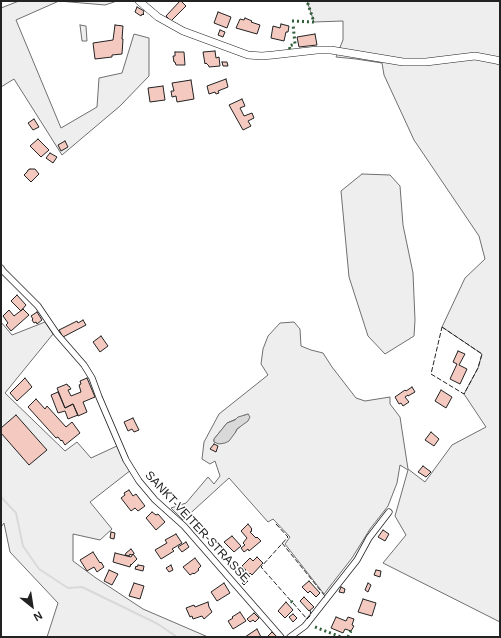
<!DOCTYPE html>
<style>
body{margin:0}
#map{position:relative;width:501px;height:638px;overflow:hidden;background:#fff;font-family:Arial,sans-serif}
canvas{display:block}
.frame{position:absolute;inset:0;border:2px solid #222;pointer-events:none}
.north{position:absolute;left:12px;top:586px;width:40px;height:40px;-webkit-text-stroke:3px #fff;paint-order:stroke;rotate:150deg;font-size:11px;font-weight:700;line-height:16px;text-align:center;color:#222}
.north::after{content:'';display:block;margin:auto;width:14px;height:18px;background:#222;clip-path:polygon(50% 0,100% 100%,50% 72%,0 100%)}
</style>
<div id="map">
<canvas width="501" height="638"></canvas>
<div class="frame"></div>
<div class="north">N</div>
</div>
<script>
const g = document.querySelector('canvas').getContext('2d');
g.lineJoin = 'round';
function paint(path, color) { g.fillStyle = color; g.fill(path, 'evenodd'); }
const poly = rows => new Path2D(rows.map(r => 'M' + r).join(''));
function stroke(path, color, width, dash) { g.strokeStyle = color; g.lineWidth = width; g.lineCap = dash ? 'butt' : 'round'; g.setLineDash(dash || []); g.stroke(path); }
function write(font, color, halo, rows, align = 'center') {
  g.font = font + ' Arial,sans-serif'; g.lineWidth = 3; g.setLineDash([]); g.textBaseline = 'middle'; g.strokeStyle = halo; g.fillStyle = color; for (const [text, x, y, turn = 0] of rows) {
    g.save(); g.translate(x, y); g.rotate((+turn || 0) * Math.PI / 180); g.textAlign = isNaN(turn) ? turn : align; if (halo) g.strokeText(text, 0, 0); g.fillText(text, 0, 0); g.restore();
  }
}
const green = poly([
 [19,1,117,1,105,5,59,1,16,20,61,128,97,107,99,78,122,73,134,34,149,38,149,76,120,106,62,155,14,79,1,87,1,8,19,1],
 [307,1,500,1,500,622,383,563,406,535,395,516,408,470,400,465,397,483,388,506,370,529,352,558,324,594,285,544,290,537,273,519,268,522,229,478,183,520,171,508,186,503,208,477,214,484,220,476,215,461,210,464,202,459,204,442,219,414,268,375,261,364,263,349,268,336,280,323,294,322,300,329,301,346,311,350,323,353,332,367,356,398,365,401,390,397,390,404,400,417,408,469,425,482,452,445,486,427,464,394,478,368,482,354,442,327,465,278,485,259,479,236,414,140,384,75,382,63,356,59,336,57,343,40,343,21,314,22,307,1],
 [245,415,240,427,237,429,235,433,214,442,214,439,227,423,245,415],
 [362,174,390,175,400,186,403,225,413,273,415,320,414,336,385,354,368,336,349,277,341,191,362,174],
 [1,322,12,335,45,322,53,334,5,393,65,451,77,442,91,458,119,445,131,470,90,502,112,529,100,540,73,534,73,561,96,578,143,609,208,637,47,637,58,603,10,552,4,523,1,527,1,322]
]);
const parking = poly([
 [80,25,86,26,87,41,82,41,80,25]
]);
const water = poly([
 [248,414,250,417,248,421,237,429,235,433,229,441,225,443,219,444,214,442,214,439,227,423,235,420,238,417,245,415,248,414]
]);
const stream = poly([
 [1,497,16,513,23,546,39,569,68,588,82,587,158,624,177,637]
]);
const building = poly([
 [180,1,181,1,186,6,171,21,166,16,180,1],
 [137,7,144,11,143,13,144,14,143,15,142,14,141,16,135,12,137,7],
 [218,12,231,17,227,28,214,23,218,12],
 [245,18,252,21,251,22,260,25,257,34,236,28,240,19,244,20,245,18],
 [281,24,289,26,288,32,286,32,284,41,271,38,273,26,280,28,281,24],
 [115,25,123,26,122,39,123,39,122,54,112,55,112,57,95,59,93,43,113,40,115,25],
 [220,30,225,32,223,37,218,35,220,30],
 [315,34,317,45,299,47,297,37,315,34],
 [215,51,216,58,219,57,220,66,209,67,209,66,206,63,205,64,203,52,215,51],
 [175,52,184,52,185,65,176,65,175,62,174,62,173,56,175,56,175,52],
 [222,62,227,62,228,66,223,66,222,62],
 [226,79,228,87,218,91,219,93,216,94,215,92,209,94,207,86,226,79],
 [191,80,194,99,177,102,176,96,172,97,171,91,174,91,172,83,191,80],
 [163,86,165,100,150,102,148,88,163,86],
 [242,99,245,106,240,108,244,116,252,113,254,118,248,121,251,126,243,130,229,105,242,99],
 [34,119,39,127,33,130,28,123,34,119],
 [38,139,49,150,41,157,30,146,38,139],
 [65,141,68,147,61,151,58,145,65,141],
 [50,153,57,157,53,163,46,158,50,153],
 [30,169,35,169,39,174,31,182,24,175,27,172,28,170,30,169],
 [17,295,26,305,21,311,11,301,17,295],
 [23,309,29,315,11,331,6,325,8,323,3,316,9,310,14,316,23,309],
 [37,312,42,320,37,324,36,322,34,323,32,320,33,319,31,316,37,312],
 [83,320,86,325,63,337,59,330,77,321,78,323,83,320],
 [101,336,108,346,100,352,93,342,101,336],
 [458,351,465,354,459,365,467,369,460,384,450,379,457,364,453,362,458,351],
 [25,378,32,387,17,401,10,393,25,378],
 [87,378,95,397,83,402,87,412,78,416,73,404,65,408,57,388,67,384,68,386,69,386,71,389,68,390,71,396,81,392,79,385,81,384,80,381,87,378],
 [412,387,415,392,408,396,408,395,405,397,409,402,403,406,401,403,399,404,395,397,405,390,406,391,412,387],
 [441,390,452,397,446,408,435,401,441,390],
 [58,392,65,408,73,404,78,415,68,419,65,411,58,413,51,395,58,392],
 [36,399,45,409,47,406,66,427,72,422,80,433,65,445,62,440,61,441,58,437,56,438,28,407,36,399],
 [16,415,47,450,29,465,1,433,1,428,16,415],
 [133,418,139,430,134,432,132,429,128,431,124,422,133,418],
 [431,432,439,439,434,446,425,440,431,432],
 [214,444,218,446,216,452,210,449,214,444],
 [423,466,431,472,426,477,418,472,423,466],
 [129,490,133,496,136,494,145,506,138,511,135,508,131,511,121,498,125,495,124,493,129,490],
 [152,512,156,515,158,514,165,522,156,530,146,518,152,512],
 [248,524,252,529,251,530,252,531,250,532,256,538,257,537,261,541,249,551,248,549,244,552,241,548,245,545,243,543,247,538,241,531,248,524],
 [383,530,389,534,385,541,378,537,383,530],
 [111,532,115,533,114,539,110,538,111,532],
 [176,534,182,543,172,549,174,551,161,559,155,550,167,543,165,540,176,534],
 [232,536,241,546,234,552,224,542,232,536],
 [186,542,189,547,182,552,178,547,186,542],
 [131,549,134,553,134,554,131,555,130,554,129,556,125,555,126,553,131,549],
 [93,552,100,563,101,562,104,567,97,572,94,567,87,571,80,560,93,552],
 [115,553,131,557,133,554,137,559,131,565,131,564,130,567,113,562,115,553],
 [257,557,263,563,252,575,250,573,248,575,245,571,246,570,242,566,250,558,253,561,257,557],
 [195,558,201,566,198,569,199,570,194,574,193,573,190,575,183,567,195,558],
 [138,565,144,566,143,571,135,569,136,566,137,567,138,565],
 [171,565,173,570,169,572,166,568,171,565],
 [109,570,118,574,112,585,104,581,109,570],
 [376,570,381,571,380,577,374,575,376,570],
 [246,579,248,581,244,585,242,583,246,579],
 [309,581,320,593,316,597,310,591,308,593,302,587,309,581],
 [134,583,144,586,140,599,129,596,134,583],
 [224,583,230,593,217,601,211,592,224,583],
 [368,583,371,585,368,592,365,590,368,583],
 [341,587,345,589,344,593,339,592,341,587],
 [304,597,314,607,309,611,300,601,304,597],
 [363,599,376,603,372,616,358,612,363,599],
 [208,602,209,607,212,612,204,619,202,616,193,619,192,616,190,617,186,608,194,605,195,607,208,602],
 [286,602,293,610,285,618,278,611,286,602],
 [240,612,246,621,233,629,228,621,233,618,232,617,240,612],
 [254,613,259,618,255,622,253,620,250,622,247,619,254,613],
 [293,614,297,618,293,622,289,617,293,614],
 [336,617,346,621,348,617,354,619,352,625,354,626,351,631,345,629,343,633,331,628,336,617],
 [257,629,261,637,245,637,257,629],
 [272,632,277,637,270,637,268,636,272,632]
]);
const minor = poly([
 [1,268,3,271,38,306,57,334,84,365,92,378,99,397,126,460,139,481,155,500,184,526,281,637],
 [290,637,305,626,357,560,369,538,389,512]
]);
const tertiary = poly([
 [139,1,158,17,183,31,248,55,262,56,273,55,317,50,331,50,403,62,426,62,475,56,496,60,500,61]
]);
const hedge = poly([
 [292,21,314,22,307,1],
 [290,49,289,46,295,44,293,24],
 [291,601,293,603],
 [315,627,341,637],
 [348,637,351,631]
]);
const fence = poly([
 [442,327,482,354,478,368,464,394,431,374,442,327],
 [276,524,288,537,261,567,291,601],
 [282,543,325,596,324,598],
 [293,603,307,619,311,615,310,610]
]);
const streetNames = [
 ["SANKT-VEITER-STRASSE",197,527,47]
];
paint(green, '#eee');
stroke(green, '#6f6f6f', 1);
paint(parking, '#ededed');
stroke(parking, '#6f6f6f', 1);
paint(water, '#d9d9d9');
stroke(water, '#6f6f6f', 1);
stroke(stream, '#d9d9d9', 2);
paint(building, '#f3c9c0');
stroke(building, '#222', 1);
stroke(minor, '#222', 7);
stroke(tertiary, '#222', 8);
stroke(minor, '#fff', 5.5);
stroke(tertiary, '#fff', 7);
stroke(hedge, '#2f5e38', 3, [2, 3]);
stroke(fence, '#222', 1, [5, 2]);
write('12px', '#222', '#fff', streetNames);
</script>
